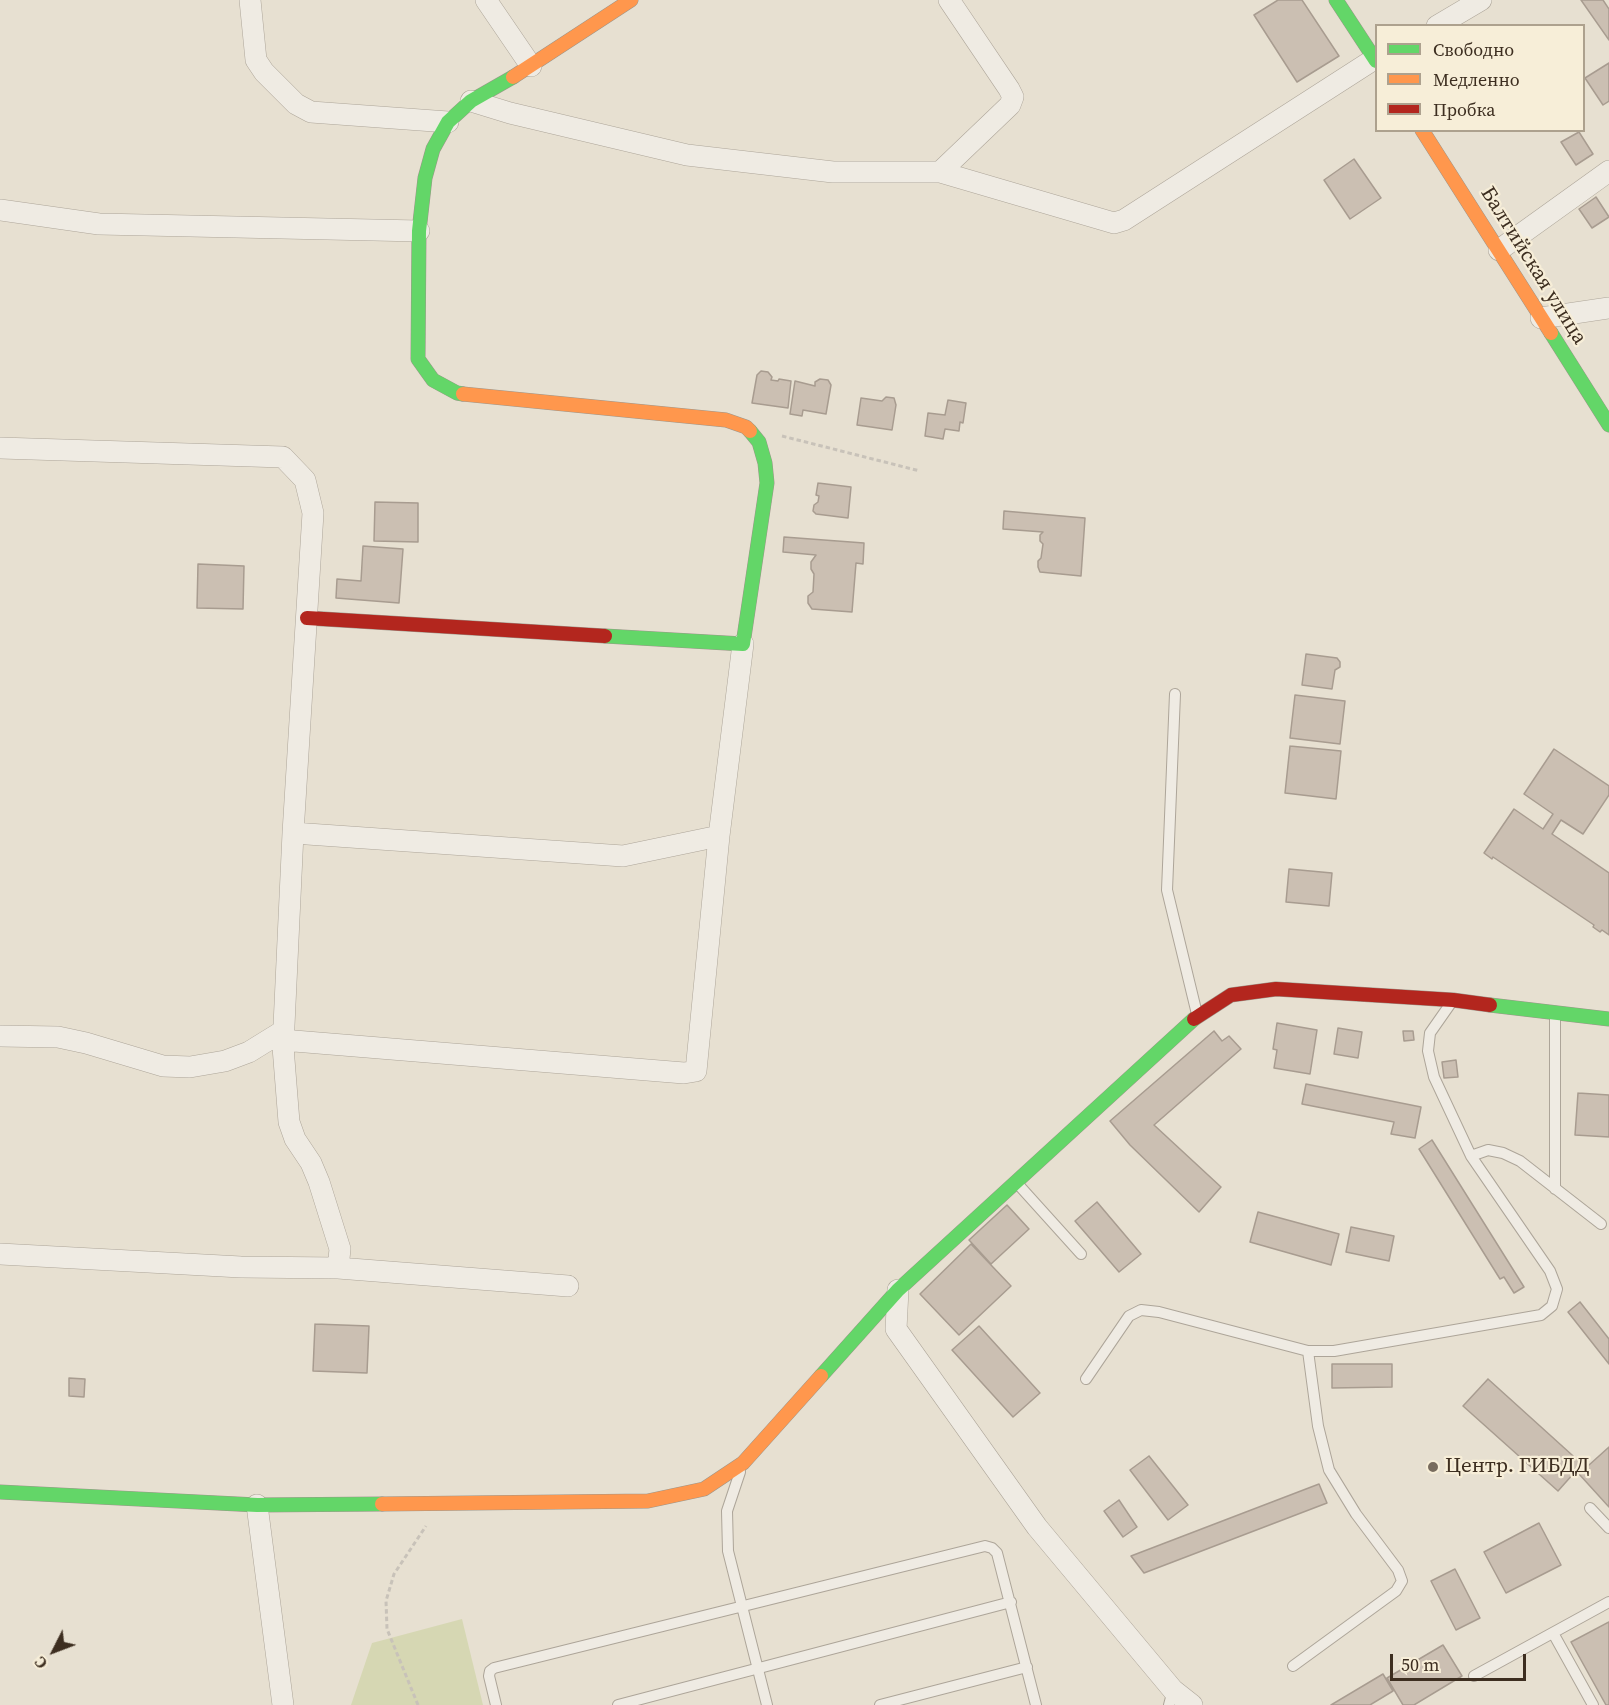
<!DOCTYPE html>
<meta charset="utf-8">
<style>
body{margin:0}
#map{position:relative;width:1609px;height:1705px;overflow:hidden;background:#e7e0d1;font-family:"Source Serif 4",serif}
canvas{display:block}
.legend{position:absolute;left:1375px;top:24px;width:210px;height:108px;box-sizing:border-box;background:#f7eed8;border:2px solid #ada18e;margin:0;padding:8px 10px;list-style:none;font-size:18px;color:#3d2e20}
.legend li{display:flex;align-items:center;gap:12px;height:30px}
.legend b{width:30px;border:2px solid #ada18e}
.north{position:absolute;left:24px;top:1621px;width:60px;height:60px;-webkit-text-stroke:4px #f7eed8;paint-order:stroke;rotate:228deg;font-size:16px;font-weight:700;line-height:24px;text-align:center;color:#3d2e20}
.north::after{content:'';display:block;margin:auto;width:21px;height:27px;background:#3d2e20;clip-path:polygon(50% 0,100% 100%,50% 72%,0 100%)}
.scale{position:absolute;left:1390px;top:1654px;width:136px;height:27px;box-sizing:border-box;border:3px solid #3d2e20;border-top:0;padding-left:8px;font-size:18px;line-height:21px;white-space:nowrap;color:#3d2e20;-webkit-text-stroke:4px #f7eed8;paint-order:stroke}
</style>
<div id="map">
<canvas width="1609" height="1705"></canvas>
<ul class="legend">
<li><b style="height:8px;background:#63d668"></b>Свободно</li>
<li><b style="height:8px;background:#ff974d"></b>Медленно</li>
<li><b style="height:8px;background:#b3261e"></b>Пробка</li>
</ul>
<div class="north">С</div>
<div class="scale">50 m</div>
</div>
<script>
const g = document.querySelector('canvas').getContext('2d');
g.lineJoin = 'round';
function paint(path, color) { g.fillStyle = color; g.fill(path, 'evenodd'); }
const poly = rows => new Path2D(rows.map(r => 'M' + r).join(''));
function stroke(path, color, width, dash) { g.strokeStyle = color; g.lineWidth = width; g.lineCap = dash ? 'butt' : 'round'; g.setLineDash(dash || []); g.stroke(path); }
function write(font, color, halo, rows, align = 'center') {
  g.font = font + ' "Source Serif 4",serif'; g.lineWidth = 4.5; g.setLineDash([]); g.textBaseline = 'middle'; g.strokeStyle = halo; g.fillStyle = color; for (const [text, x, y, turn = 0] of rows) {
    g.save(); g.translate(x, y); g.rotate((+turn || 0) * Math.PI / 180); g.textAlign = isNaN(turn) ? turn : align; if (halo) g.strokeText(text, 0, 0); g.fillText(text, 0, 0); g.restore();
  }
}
const green = poly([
 [462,1619,483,1705,351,1705,372,1643]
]);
const building = poly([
 [1278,0,1302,0,1339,56,1297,82,1254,15,1278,0],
 [1581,0,1603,0,1609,9,1609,40,1581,0],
 [1609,63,1609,101,1603,105,1585,78,1609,63],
 [1579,132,1593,154,1576,165,1561,142,1579,132],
 [1354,159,1381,198,1350,219,1324,180,1354,159],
 [1596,197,1609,217,1592,228,1579,209,1596,197],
 [761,371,768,372,772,377,771,380,778,381,779,379,791,381,788,408,752,403,757,375,761,371],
 [820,379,828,380,831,385,826,414,803,410,802,416,790,414,795,381,815,386,815,382,820,379],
 [886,397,894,398,896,405,892,430,857,425,861,398,882,401,886,397],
 [948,400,966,403,963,423,960,422,959,431,945,429,943,439,925,436,928,413,945,415,948,400],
 [818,483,851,487,848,518,816,514,813,511,814,505,818,502,819,496,816,495,818,483],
 [375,502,418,503,418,542,374,541,375,502],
 [1004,511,1085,518,1081,576,1040,572,1038,567,1038,561,1041,558,1043,544,1040,541,1040,535,1043,532,1003,529,1004,511],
 [784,537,864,543,863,564,856,563,852,612,812,609,808,603,808,596,813,592,814,574,811,569,811,562,816,555,783,552,784,537],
 [363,546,403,549,399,603,336,598,337,579,361,581,363,546],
 [198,564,244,566,243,609,197,608,198,564],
 [1306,654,1337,658,1340,662,1340,667,1335,670,1332,689,1302,685,1306,654],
 [1295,695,1345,701,1340,744,1290,738,1295,695],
 [1290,746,1341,751,1336,799,1285,793,1290,746],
 [1554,749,1609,786,1609,795,1583,834,1561,820,1552,834,1609,873,1609,935,1602,930,1600,932,1593,927,1594,925,1493,857,1492,859,1484,853,1514,809,1543,829,1553,814,1524,794,1554,749],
 [1289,869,1332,873,1329,906,1286,902,1289,869],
 [1277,1023,1317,1030,1310,1074,1274,1068,1277,1050,1273,1049,1277,1023],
 [1338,1028,1362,1032,1358,1058,1334,1054,1338,1028],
 [1214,1031,1222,1041,1229,1036,1241,1049,1154,1125,1221,1187,1199,1212,1130,1145,1110,1121,1214,1031],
 [1403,1031,1413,1031,1414,1040,1404,1041,1403,1031],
 [1456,1060,1458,1077,1444,1078,1442,1062,1456,1060],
 [1306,1084,1421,1107,1415,1138,1391,1134,1394,1122,1302,1104,1306,1084],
 [1578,1093,1609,1095,1609,1137,1575,1135,1578,1093],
 [1432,1140,1524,1287,1514,1293,1504,1277,1500,1279,1419,1149,1432,1140],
 [1097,1202,1141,1254,1119,1272,1075,1221,1097,1202],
 [1007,1205,1029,1229,991,1264,969,1240,1007,1205],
 [1258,1212,1339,1234,1331,1265,1250,1242,1258,1212],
 [1351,1227,1394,1236,1389,1261,1346,1252,1351,1227],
 [971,1244,1011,1286,959,1335,920,1294,971,1244],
 [1580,1302,1609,1339,1609,1364,1568,1312,1580,1302],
 [315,1324,369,1326,367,1373,313,1371,315,1324],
 [979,1326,1040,1393,1013,1417,952,1350,979,1326],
 [1332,1364,1392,1364,1392,1387,1332,1388,1332,1364],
 [69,1378,85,1379,84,1397,69,1396,69,1378],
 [1488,1379,1582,1464,1558,1491,1463,1406,1488,1379],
 [1609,1447,1609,1507,1579,1474,1609,1447],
 [1149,1456,1188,1505,1168,1520,1130,1470,1149,1456],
 [1319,1484,1327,1503,1144,1573,1131,1556,1319,1484],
 [1119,1500,1137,1527,1123,1537,1104,1511,1119,1500],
 [1539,1523,1561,1565,1506,1593,1484,1552,1539,1523],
 [1455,1569,1480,1618,1456,1630,1431,1581,1455,1569],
 [1609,1622,1609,1705,1606,1705,1571,1642,1609,1622],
 [1443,1645,1462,1676,1414,1705,1403,1705,1387,1678,1443,1645],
 [1383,1674,1393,1691,1370,1705,1331,1705,1383,1674]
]);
const path = poly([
 [782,436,920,471],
 [418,1705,387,1629,386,1601,394,1574,426,1526]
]);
const lane = poly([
 [1175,694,1167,890,1197,1014],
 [1555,1015,1555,1189],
 [1471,1156,1488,1150,1503,1153,1520,1161,1601,1224],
 [1016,1182,1081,1254],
 [1086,1379,1129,1316,1141,1310,1159,1312,1308,1351,1334,1351,1541,1315,1552,1306,1557,1289,1550,1271,1471,1156,1434,1077,1428,1051,1430,1033,1451,1003],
 [740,1472,727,1511,728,1551,767,1705],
 [1590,1508,1609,1528],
 [1553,1633,1593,1705],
 [1293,1666,1396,1591,1402,1581,1398,1570,1356,1514,1329,1470,1318,1426,1308,1351],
 [1474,1676,1609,1602],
 [496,1705,489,1676,490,1671,494,1668,985,1546,992,1548,997,1553,1036,1705],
 [618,1705,1011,1602],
 [880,1705,1027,1667],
 [1169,1705,1173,1690]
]);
const street = poly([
 [250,0,256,60,264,72,296,104,311,112,448,122],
 [486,0,531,66],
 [1437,26,1481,0],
 [471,101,510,113,687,155,833,172,940,172,1114,223,1124,220,1376,58],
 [940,172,1010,105,1013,97,1009,89,949,0],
 [0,210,99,224,419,231],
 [1499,250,1609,171],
 [1541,318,1609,308],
 [0,448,283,457,305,480,313,513,293,833,283,1047,289,1122,295,1139,311,1163,319,1182,340,1249,338,1268],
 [293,833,623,856,719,836],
 [0,1036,58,1037,86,1043,163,1066,190,1067,225,1061,249,1052,283,1031],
 [282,1040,684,1073,696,1071,719,836,743,644],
 [0,1254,241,1267,338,1268,568,1286],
 [898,1290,896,1329,1037,1527,1173,1690,1192,1705],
 [257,1505,283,1705]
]);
const fast = poly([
 [1336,0,1376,61],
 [1551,333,1609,425],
 [463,394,457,393,433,380,418,359,419,231,425,178,433,149,448,122,471,101,513,77],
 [605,636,743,644,767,483,765,463,759,442,750,431],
 [1490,1005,1609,1019],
 [821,1376,898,1290,1194,1019],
 [0,1492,257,1505,382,1504]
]);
const slow = poly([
 [513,77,631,0],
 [1422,130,1551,333],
 [463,394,726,420,746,427,750,431],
 [382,1504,648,1501,704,1489,743,1463,821,1376]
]);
const jam = poly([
 [307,618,605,636],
 [1194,1019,1231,995,1276,989,1453,1000,1490,1005]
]);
const markers = [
 [1433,1467,6,"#786c5e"]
];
const streetNames = [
 ["Балтийская улица",1533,266,58]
];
const poiNames = [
 ["Центр. ГИБДД",1445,1467]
];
paint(green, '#d6d7b3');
paint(building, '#cbbfb2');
stroke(building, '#a89c90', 1.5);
stroke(lane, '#ada599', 12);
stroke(street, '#ada599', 22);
stroke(fast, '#9c958a', 15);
stroke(slow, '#9c958a', 15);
stroke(jam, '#9c958a', 15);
stroke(path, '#c8c2b9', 3, [4.5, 3]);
stroke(lane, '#efebe3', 10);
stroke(street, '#efebe3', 21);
stroke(fast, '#63d668', 14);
stroke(slow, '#ff974d', 14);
stroke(jam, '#b3261e', 14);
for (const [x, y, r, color] of markers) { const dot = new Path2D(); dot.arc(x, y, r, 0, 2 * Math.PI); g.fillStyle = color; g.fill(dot); stroke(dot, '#f7eed8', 2); }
write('21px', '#3d2e20', '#f7eed8', streetNames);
write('21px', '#3d2e20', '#f7eed8', poiNames, 'left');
</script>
